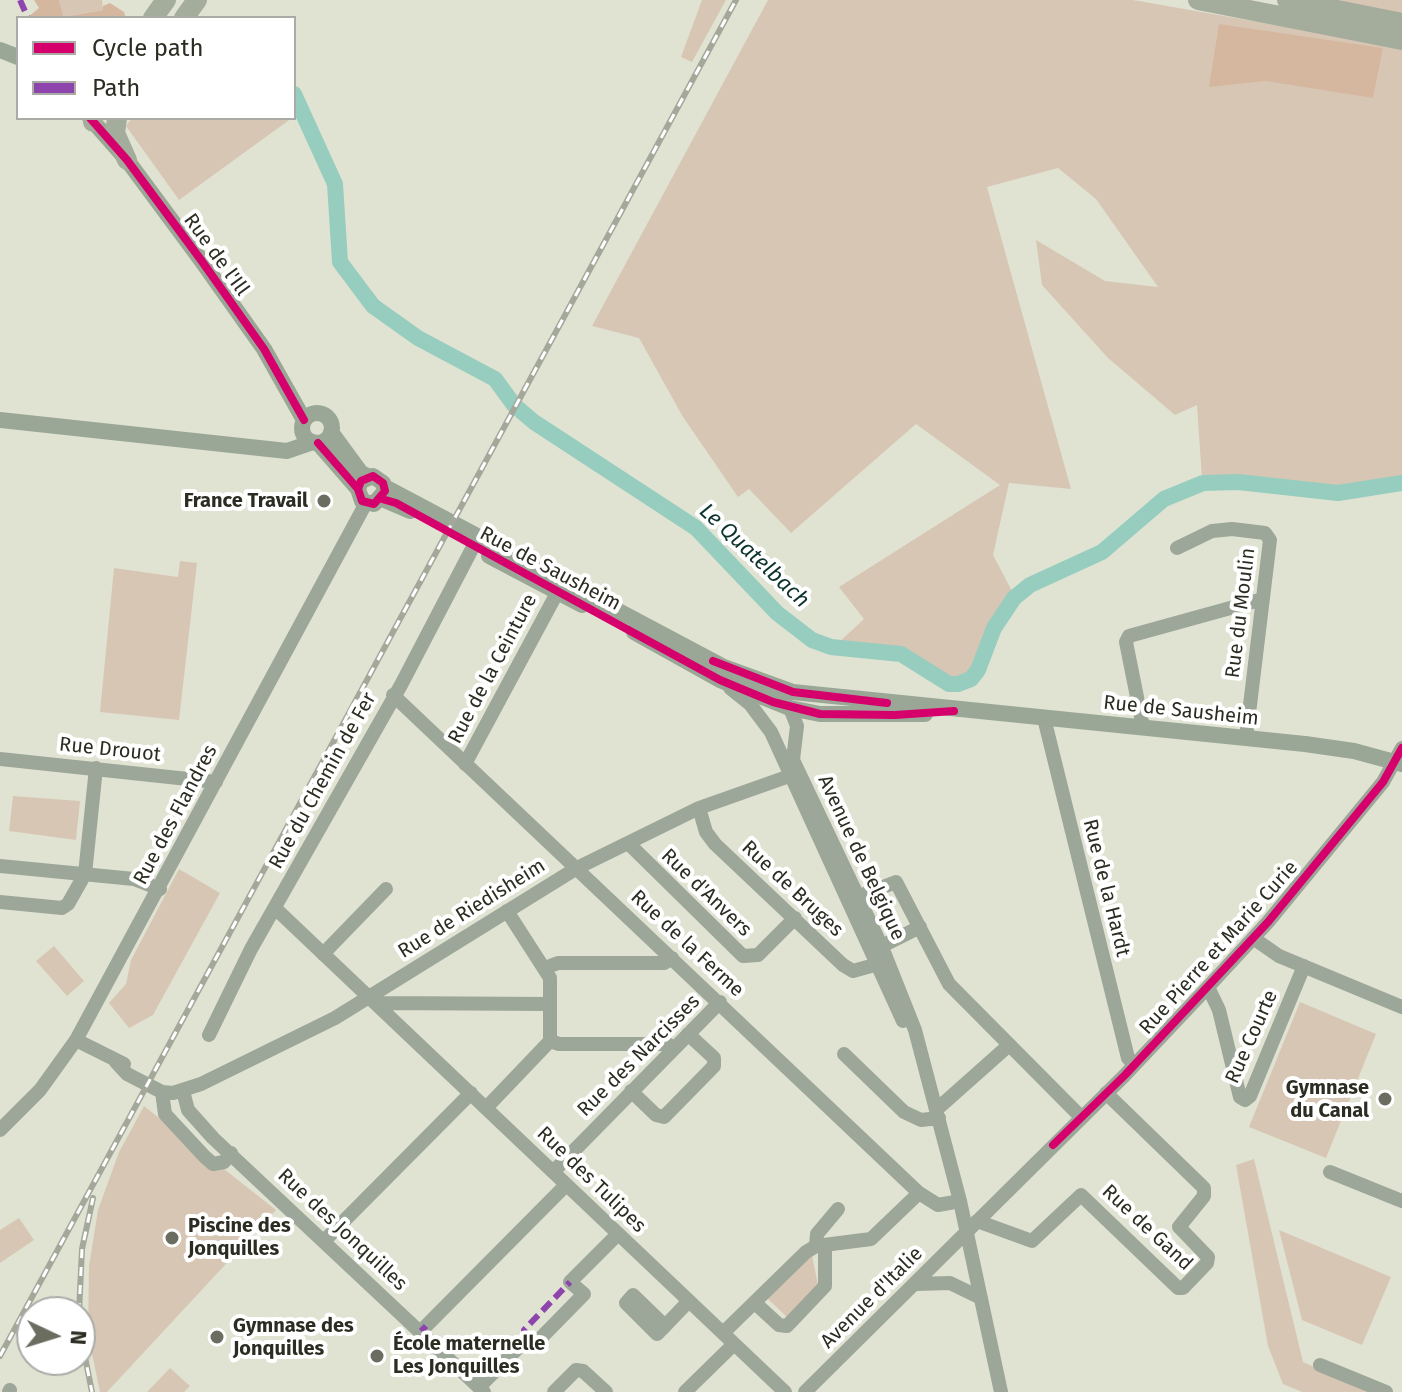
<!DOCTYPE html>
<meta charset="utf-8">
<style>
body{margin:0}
#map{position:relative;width:1402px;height:1392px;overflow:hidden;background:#e0e3d2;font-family:"Fira Sans",sans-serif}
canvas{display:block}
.legend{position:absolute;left:16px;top:16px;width:280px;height:104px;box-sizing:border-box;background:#fff;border:2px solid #aaaba7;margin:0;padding:10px 14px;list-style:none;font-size:24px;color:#2b2d22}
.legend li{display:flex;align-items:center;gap:16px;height:40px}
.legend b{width:40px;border:2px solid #aaaba7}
.north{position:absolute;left:16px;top:1296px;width:80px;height:80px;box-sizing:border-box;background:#fff;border:2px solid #aaaba7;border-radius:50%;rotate:94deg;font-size:22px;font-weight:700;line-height:32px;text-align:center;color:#2b2d22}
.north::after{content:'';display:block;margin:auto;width:28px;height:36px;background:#6a6d60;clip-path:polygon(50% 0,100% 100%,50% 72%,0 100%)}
</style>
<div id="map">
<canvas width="1402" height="1392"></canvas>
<ul class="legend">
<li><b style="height:10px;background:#d6006c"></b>Cycle path</li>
<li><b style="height:10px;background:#8e44ad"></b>Path</li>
</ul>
<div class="north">N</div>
</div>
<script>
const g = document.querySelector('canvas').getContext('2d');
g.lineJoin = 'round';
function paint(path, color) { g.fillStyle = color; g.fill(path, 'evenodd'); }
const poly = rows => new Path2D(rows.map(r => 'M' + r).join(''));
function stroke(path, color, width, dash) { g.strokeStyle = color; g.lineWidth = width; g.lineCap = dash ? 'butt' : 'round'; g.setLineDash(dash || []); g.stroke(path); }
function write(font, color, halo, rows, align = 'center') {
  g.font = font + ' "Fira Sans",sans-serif'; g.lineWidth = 8; g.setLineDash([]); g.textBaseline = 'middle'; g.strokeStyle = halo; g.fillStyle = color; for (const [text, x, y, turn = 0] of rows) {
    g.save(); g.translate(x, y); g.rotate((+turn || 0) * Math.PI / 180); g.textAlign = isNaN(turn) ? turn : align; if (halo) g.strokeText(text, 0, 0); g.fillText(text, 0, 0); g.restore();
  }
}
const green = poly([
 [59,0,102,0,103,10,62,17],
 [702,0,726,0,692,62,681,57],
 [768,0,1133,0,1402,47,1402,479,1337,489,1241,477,1202,479,1197,405,1175,415,1108,358,1042,285,1036,240,1105,281,1158,287,1096,199,1058,168,987,187,1071,489,1009,483,993,555,1013,593,969,673,950,679,904,650,835,646,864,619,839,587,1000,485,916,424,791,533,749,489,738,497,683,417,639,338,592,326],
 [1324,0,1402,0,1402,15],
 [132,118,292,118,179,200,126,126],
 [180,561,197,563,179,720,100,712,114,568,178,577],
 [13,796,80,801,76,840,9,831],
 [179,869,220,893,153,1015,129,1028,109,1003,126,984,131,960],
 [54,946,84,981,67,996,36,961],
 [1300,1002,1376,1034,1326,1158,1249,1127],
 [144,1106,276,1210,107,1392,100,1392,88,1334,89,1266,98,1210,119,1152],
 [1254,1159,1303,1362,1372,1392,1302,1392,1283,1384,1268,1346,1236,1165],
 [19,1218,34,1240,0,1263,0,1230],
 [1279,1230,1391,1277,1362,1345,1302,1320],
 [812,1255,818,1285,787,1317,767,1298],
 [170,1368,190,1386,184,1392,147,1392]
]);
const forest = poly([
 [34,0,59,0,63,17,103,10,103,6,110,3,124,12,126,18,27,18,39,8],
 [1219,24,1383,48,1373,98,1266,81,1209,87]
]);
const river = poly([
 [294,94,335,184,340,262,373,306,418,338,495,379,514,405,534,422,696,528,777,613,812,640,831,647,901,654,949,684,958,684,971,679,978,670,994,628,1014,598,1030,585,1102,552,1164,499,1203,483,1238,482,1338,493,1402,483]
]);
const minor = poly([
 [1177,548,1212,531,1232,529,1265,533,1270,540,1246,738],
 [730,688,750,704,771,732,903,1021],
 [393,695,919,1193,938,1205,960,1201],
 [790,708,797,726,793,760,882,947,915,1030,960,1201,1001,1392],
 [1044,718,1128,1058,1134,1065],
 [1143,727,1126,642,1129,636,1263,599],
 [0,759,216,782],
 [465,764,557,593],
 [699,808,706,832,715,844,843,965,853,971,878,964],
 [629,844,743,956,758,955,795,918],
 [0,866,134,879,160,889],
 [857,897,896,882,949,984,1081,1117],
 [0,902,62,908,68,904,85,874,96,768],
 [276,909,785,1392],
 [1253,938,1279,956,1402,1007],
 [874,950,920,927],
 [323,954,386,889],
 [545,968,558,963,664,963,672,958],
 [1208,987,1219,1010,1240,1097,1245,1100,1250,1096,1304,966],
 [377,1003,550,1004],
 [209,1035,251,949,401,685,473,547],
 [76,1040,124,1064],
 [550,1041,559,1044,667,1044,673,1047],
 [844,1054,904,1112,921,1120,939,1118],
 [116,1062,127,1074,162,1092,173,1093,201,1084,335,1018,577,868,699,808,798,773],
 [183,1091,188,1110,213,1138,484,1392],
 [631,1091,656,1115,664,1117,714,1066,714,1058,688,1034],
 [162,1092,165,1114,204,1156,213,1164,224,1162,231,1153],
 [486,1108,550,1041,550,978,507,911],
 [936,1110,1008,1046],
 [0,1130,40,1090,76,1040,366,503],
 [553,1172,720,1002],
 [1330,1172,1402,1201],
 [977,1221,1032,1241,1081,1195,1178,1288,1183,1288,1207,1263,1208,1257,1179,1227,1204,1196,1204,1188,1106,1093],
 [324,1241,471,1093],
 [816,1246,817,1234,838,1209],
 [916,1284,950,1283,981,1298],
 [755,1303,779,1325,787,1326,825,1286,825,1246],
 [426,1326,566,1185],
 [665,1326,657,1334,626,1303,633,1295,665,1326,688,1302],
 [723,1333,806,1252,816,1246,871,1239,919,1193],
 [1320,1365,1386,1392],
 [479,1387,527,1339,534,1345,584,1294,570,1282,618,1234],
 [9,1392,10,1390],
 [554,1392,576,1370,583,1371,606,1392],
 [685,1392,734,1344],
 [805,1392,1125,1075,1208,987,1268,922,1383,782,1402,748]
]);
const major = poly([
 [0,50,18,57],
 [90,118,127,160,201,260,264,349,304,420],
 '302 428a15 15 0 1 1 30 0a15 15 0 1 1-30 0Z',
 [0,420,287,451,313,442],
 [331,432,361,473,368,476],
 [318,443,358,489,362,501,374,504,385,491,383,483,373,476,361,481,358,489],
 [385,487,724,667,793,692,1305,744,1354,751,1402,764],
 [382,499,410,511],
 [489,556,582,605],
 [634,632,720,680,790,708,820,714,925,714]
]);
const highway = poly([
 [1198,0,1402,40],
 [1287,0,1402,23],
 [153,18,166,0],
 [184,18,197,0],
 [93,118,93,122],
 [117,118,115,133,127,160]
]);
const rail = poly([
 [79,1312,82,1249,93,1198],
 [80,1332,92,1392],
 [0,1356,736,0]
]);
const quiet = poly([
 [20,0,28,18],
 [421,1331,426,1326],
 [527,1339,524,1330,570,1282]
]);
const cycleway = poly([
 [90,118,127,160,201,260,264,349,304,420],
 [318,443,358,489,362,501,374,504,385,491,383,483,373,476,361,481,358,489],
 [382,499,396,503,720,680,773,702,820,714,895,715,954,711],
 [713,661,793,692,887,703],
 [1053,1145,1125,1075,1268,922,1383,782,1402,748]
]);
const markers = [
 [324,501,8,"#6a6d60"],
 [1385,1099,8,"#6a6d60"],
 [172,1238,8,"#6a6d60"],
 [217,1337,8,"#6a6d60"],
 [377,1356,8,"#6a6d60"]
];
const streetNames = [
 ["Rue de l'Ill",216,255,54],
 ["Rue de Sausheim",550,569,28],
 ["Rue du Moulin",1241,613,-83],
 ["Rue de la Ceinture",493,669,-62],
 ["Rue de Sausheim",1181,711,6],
 ["Rue Drouot",110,750,6],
 ["Rue du Chemin de Fer",323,781,-61],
 ["Rue des Flandres",176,815,-62],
 ["Avenue de Belgique",861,858,65],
 ["Rue de la Hardt",1106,888,76],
 ["Rue de Bruges",792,889,43],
 ["Rue d'Anvers",706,893,44],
 ["Rue de Riedisheim",472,909,-32],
 ["Rue de la Ferme",687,944,43],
 ["Rue Pierre et Marie Curie",1219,948,-48],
 ["Rue Courte",1252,1037,-66],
 ["Rue des Narcisses",639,1056,-45],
 ["Rue des Tulipes",591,1180,44],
 ["Rue de Gand",1147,1228,43],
 ["Rue des Jonquilles",342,1230,43],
 ["Avenue d'Italie",872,1298,-45]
];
const poiNames = [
 ["France Travail",308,501,"right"],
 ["Gymnase",1369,1088,"right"],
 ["du Canal",1369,1111,"right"],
 ["Piscine des",188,1226],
 ["Jonquilles",188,1249],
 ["Gymnase des",233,1326],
 ["Jonquilles",233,1349],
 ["École maternelle",393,1344],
 ["Les Jonquilles",393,1367]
];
const waterNames = [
 ["Le Quatelbach",754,556,43]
];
paint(green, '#d8c6b5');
paint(forest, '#d5b7a0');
stroke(river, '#96cdbe', 16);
stroke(minor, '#9ca699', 14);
stroke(major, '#9aa796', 16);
stroke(highway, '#a4ac9c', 20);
stroke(rail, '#a3a89b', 6);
stroke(rail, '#fff', 3, [9]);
stroke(quiet, '#8e44ad', 6, [12, 6]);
stroke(cycleway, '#d6006c', 8);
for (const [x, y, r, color] of markers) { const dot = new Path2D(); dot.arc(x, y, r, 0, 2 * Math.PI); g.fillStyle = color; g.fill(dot); stroke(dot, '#fff', 3); }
write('20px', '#2b2d22', '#fff', streetNames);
write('bold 20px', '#2b2d22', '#fff', poiNames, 'left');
write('italic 22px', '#0d332d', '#fff', waterNames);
</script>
